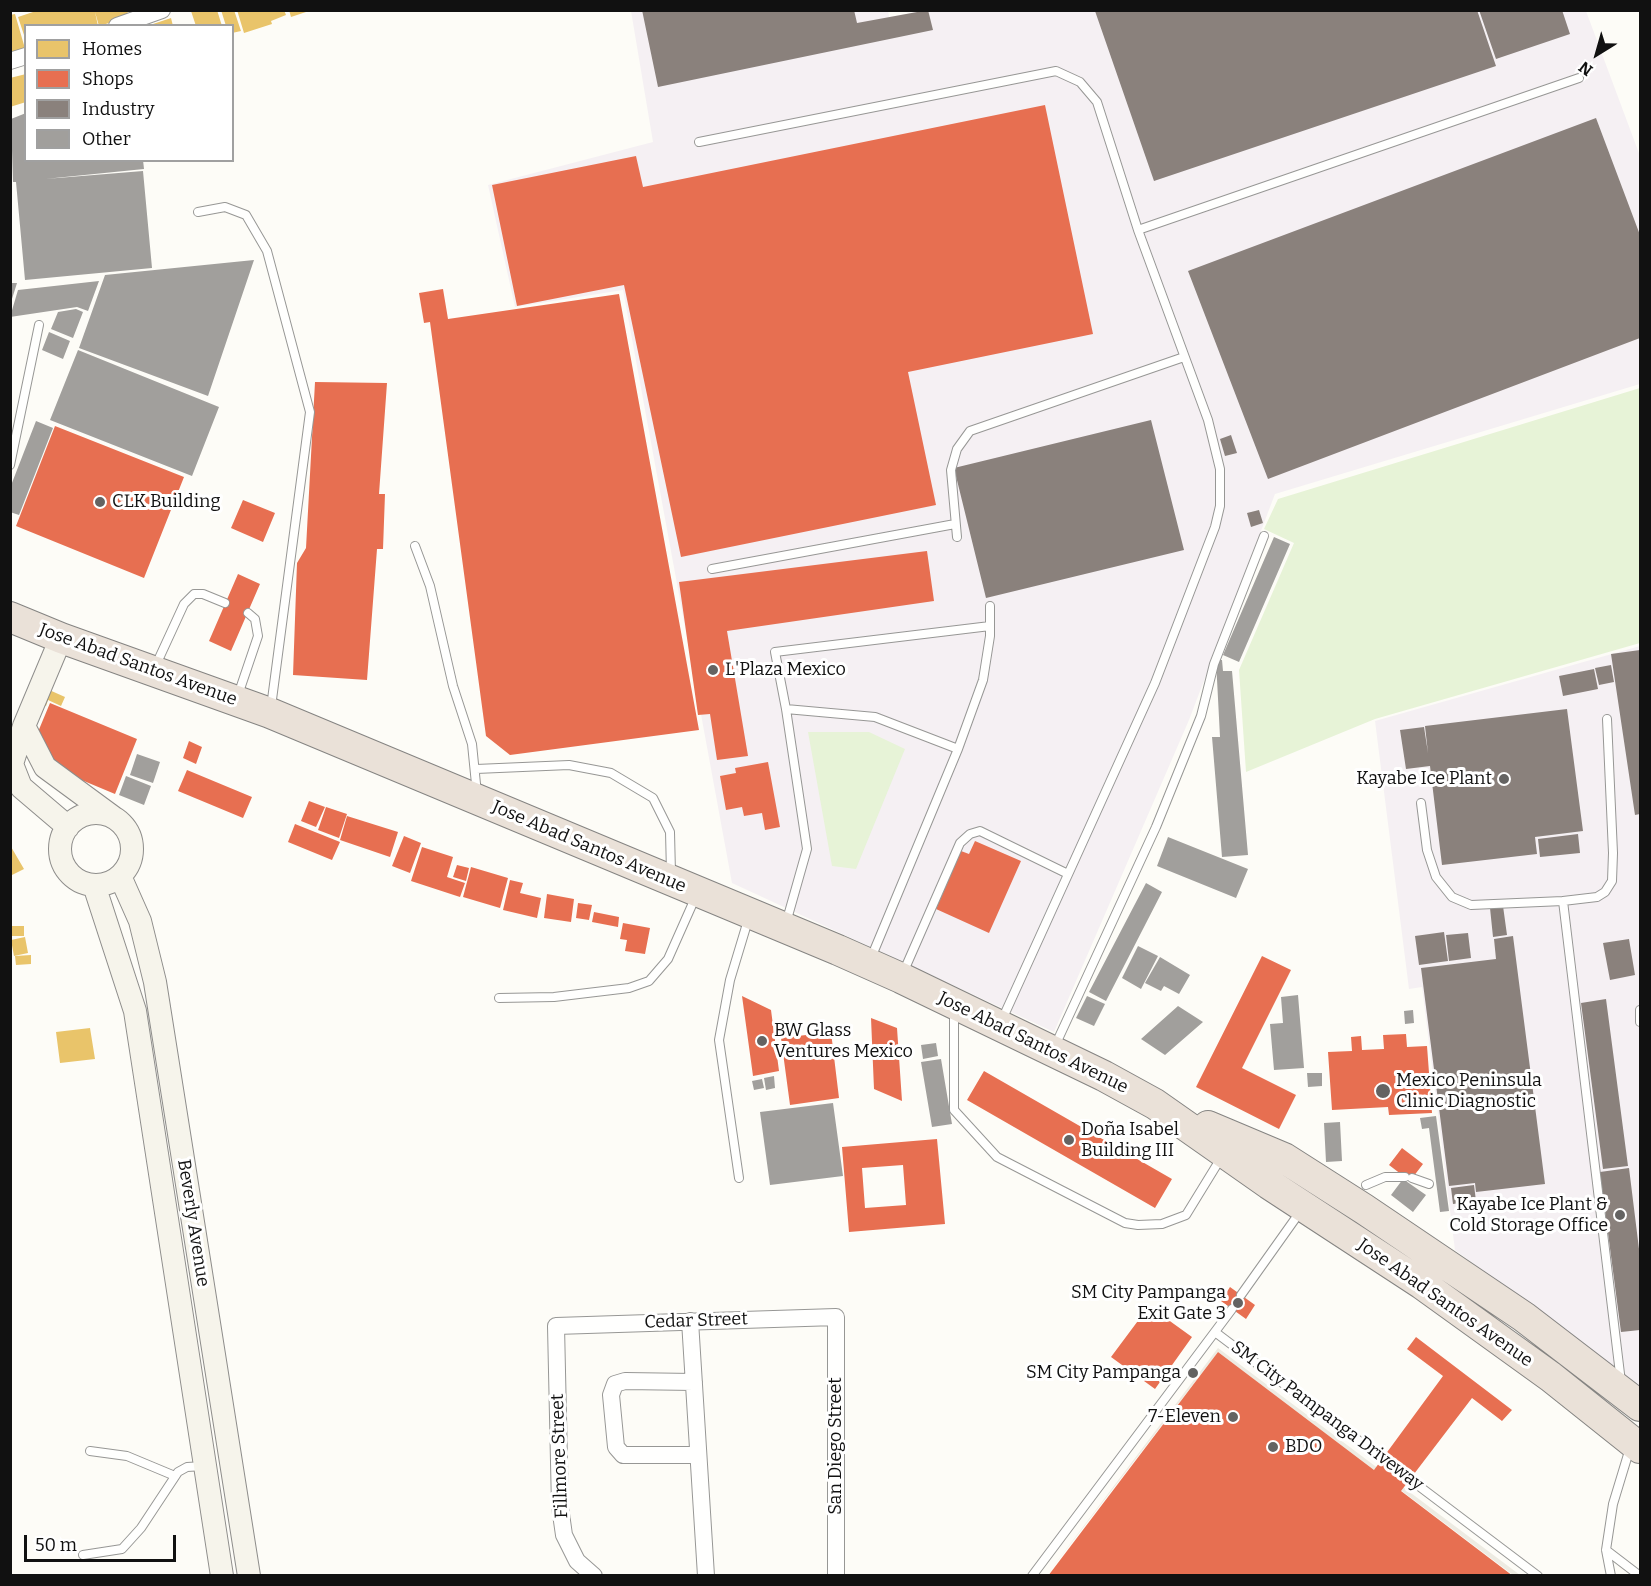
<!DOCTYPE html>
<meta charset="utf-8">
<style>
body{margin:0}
#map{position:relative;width:1651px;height:1586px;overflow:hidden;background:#fdfcf7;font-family:Bitter,serif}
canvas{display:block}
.frame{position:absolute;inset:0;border:12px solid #111;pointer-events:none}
.legend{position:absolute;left:24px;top:24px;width:210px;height:138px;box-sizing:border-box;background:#fff;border:2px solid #a0a0a0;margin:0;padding:8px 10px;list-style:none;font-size:18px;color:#111}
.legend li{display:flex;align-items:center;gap:12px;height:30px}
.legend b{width:30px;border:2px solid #a0a0a0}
.north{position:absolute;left:1567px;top:24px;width:60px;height:60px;-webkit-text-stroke:4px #fff;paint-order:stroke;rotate:217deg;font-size:16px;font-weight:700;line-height:24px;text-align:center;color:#111}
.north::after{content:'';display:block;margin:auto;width:21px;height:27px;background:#111;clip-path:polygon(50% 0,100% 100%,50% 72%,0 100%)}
.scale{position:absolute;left:24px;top:1535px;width:152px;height:27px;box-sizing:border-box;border:3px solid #111;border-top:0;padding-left:8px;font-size:18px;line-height:21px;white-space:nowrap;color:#111;-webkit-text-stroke:4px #fff;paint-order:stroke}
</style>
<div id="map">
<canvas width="1651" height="1586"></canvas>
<div class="frame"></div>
<ul class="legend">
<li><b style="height:16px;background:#e9c46a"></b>Homes</li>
<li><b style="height:16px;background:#e76f51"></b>Shops</li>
<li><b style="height:16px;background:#8a817c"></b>Industry</li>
<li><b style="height:16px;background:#a19f9c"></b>Other</li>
</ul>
<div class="north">N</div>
<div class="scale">50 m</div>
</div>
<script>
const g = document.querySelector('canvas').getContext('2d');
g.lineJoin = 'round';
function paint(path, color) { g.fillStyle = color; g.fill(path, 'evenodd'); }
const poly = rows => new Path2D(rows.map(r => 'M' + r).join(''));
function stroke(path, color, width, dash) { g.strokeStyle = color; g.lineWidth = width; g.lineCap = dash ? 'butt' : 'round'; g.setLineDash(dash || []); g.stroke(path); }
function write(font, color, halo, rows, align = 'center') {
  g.font = font + ' Bitter,serif'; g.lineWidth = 6; g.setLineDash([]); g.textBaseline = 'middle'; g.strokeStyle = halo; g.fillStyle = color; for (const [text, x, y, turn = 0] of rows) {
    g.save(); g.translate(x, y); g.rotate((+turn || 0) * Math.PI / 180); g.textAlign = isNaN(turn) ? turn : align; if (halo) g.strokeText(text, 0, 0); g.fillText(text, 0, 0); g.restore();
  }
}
const industrial = poly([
 [888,10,889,17,926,10,1586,11,1640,156,1640,384,1275,494,1189,720,1054,1032,732,883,623,290,515,307,488,185,653,142,631,11],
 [1640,646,1640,1388,1455,1250,1422,987,1409,989,1375,721]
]);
const green = poly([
 [1640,388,1640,643,1375,719,1246,772,1239,670,1294,543,1264,529,1278,499],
 [808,732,869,732,905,749,856,869,832,866]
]);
const plaza = poly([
 [1218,1348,1520,1575,1513,1575,1218,1352,1046,1576]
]);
const homes = poly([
 [39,10,127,10,129,17,99,26,95,12,98,26,26,26,25,38,18,17],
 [217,10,222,26,196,26,191,11],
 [221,10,234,10,241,31,232,33,232,26,226,26],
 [237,10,284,10,286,15,271,21,272,24,244,33],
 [289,10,309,10,309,11,291,17],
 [15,14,26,52,10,57,10,15],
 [171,18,173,26,150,26,150,25],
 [26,74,26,102,10,107,10,78],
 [47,689,65,697,61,706,48,700,46,706,40,704],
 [10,845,24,869,10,876],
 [10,926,24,926,24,936,10,936],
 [25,937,28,953,14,956,11,940],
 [31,955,31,964,16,965,15,956],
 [90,1028,95,1059,60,1063,56,1032]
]);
const shops = poly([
 [1045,105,1093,334,908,372,936,505,681,557,624,285,517,306,492,185,636,156,643,187],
 [443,289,448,319,619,294,699,730,510,755,486,736,430,322,424,323,419,293],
 [315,382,387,383,379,494,385,494,383,549,377,549,367,680,293,675,297,563,306,548],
 [55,426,184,477,144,578,16,526],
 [243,500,275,513,263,542,231,528],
 [927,551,934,601,727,631,748,756,717,760,710,714,698,715,679,582],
 [238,574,260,584,231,651,209,641],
 [50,703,137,739,115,794,48,766,33,744],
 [189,741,202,747,196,764,183,758],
 [768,762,780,827,765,830,762,813,744,816,742,807,726,810,720,776,736,773,735,768],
 [187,770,252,797,243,818,178,791],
 [309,801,325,807,316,827,301,821],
 [326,807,347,814,339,838,318,830],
 [347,816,398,832,390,857,340,840],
 [295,824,340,842,332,860,288,842],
 [404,836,421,843,410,873,392,866],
 [975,841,1021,861,989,933,936,909,961,851,969,854],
 [422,847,453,857,447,877,465,883,460,897,411,881],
 [457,865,469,868,466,881,453,877],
 [471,867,508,878,500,908,463,897],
 [510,880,523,883,520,893,541,898,537,918,503,910],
 [547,894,574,899,571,922,544,918],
 [578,903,592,905,589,920,576,918],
 [594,912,619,917,618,927,592,922],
 [623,923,650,928,645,954,625,951,627,940,620,939],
 [1262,956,1291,970,1242,1068,1296,1095,1279,1129,1196,1087],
 [742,996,771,1010,779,1071,753,1076],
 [871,1018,897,1028,902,1101,874,1089],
 [831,1032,839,1098,790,1105,781,1038],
 [1406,1034,1407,1047,1427,1046,1432,1113,1389,1115,1388,1107,1332,1110,1328,1052,1352,1051,1351,1037,1361,1036,1362,1050,1384,1049,1383,1035],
 [984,1071,1172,1179,1155,1208,967,1100],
 [937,1139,945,1224,849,1232,842,1147],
 [903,1165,906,1205,865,1208,862,1168],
 [1402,1148,1423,1164,1410,1181,1389,1165],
 [1230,1287,1255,1305,1246,1319,1221,1301],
 [1149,1306,1192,1337,1155,1389,1111,1357],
 [1416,1337,1512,1410,1502,1421,1472,1398,1401,1491,1513,1576,1048,1576,1218,1352,1374,1470,1443,1376,1407,1349]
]);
const industry = poly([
 [642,10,854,10,857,23,928,10,933,30,658,87],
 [1098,10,1477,10,1496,66,1154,181,1095,11],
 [1479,10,1562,10,1570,34,1496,59],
 [1596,118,1640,235,1640,338,1268,479,1188,271],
 [1151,420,1184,550,986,598,954,468],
 [1231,435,1237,453,1225,456,1220,439],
 [1259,510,1263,523,1251,527,1247,513],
 [1640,650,1640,814,1635,815,1611,654],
 [1611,665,1614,682,1599,685,1595,668],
 [1594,669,1598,689,1563,696,1559,676],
 [1567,709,1583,831,1535,837,1537,854,1442,865,1430,766,1406,769,1400,730,1424,727,1428,753,1425,726],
 [1578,834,1580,853,1540,857,1538,839],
 [1503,906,1507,935,1493,937,1490,908],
 [1444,932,1448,961,1419,965,1415,936],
 [1468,933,1471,958,1449,961,1446,935],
 [1513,936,1545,1184,1476,1192,1475,1183,1449,1186,1421,968,1496,959,1494,939],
 [1629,939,1635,975,1610,980,1603,943],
 [1606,999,1628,1166,1603,1169,1581,1003],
 [1629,1168,1640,1257,1640,1330,1621,1332,1600,1172],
 [1474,1185,1476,1201,1453,1204,1451,1188]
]);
const building = poly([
 [26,113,26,160,143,160,144,169,45,179,143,171,152,268,25,280,16,182,13,182,11,119],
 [254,260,208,396,79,348,105,275],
 [99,281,88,311,77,307,10,317,18,290],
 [10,283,17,283,11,302,10,302],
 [76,309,83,312,73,338,51,329,58,312],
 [49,332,70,341,63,359,42,350],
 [78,350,219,407,192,476,50,420],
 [36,421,53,428,19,515,10,512,10,488],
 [1274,537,1290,544,1239,662,1223,655],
 [1216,660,1222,660,1223,671,1232,671,1248,855,1222,857,1212,737,1220,737],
 [137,754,160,762,153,783,130,775],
 [126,776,151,786,144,805,119,795],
 [1168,837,1248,869,1236,898,1157,866],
 [1146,883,1162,892,1106,1001,1089,992],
 [1138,946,1158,956,1141,989,1122,978],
 [1160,957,1190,975,1179,994,1164,986,1161,991,1145,983],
 [1298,995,1304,1068,1274,1070,1270,1024,1283,1023,1281,997],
 [1087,996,1105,1004,1094,1026,1076,1018],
 [1178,1006,1203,1022,1165,1055,1141,1039],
 [1413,1010,1414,1023,1405,1024,1404,1011],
 [936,1043,938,1056,923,1059,921,1045],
 [941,1059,952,1124,932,1127,921,1062],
 [1307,1073,1322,1073,1322,1086,1308,1087],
 [774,1076,775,1088,766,1090,764,1078],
 [762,1079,764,1088,754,1090,752,1081],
 [833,1103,843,1176,770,1185,760,1112],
 [1436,1116,1449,1211,1440,1212,1429,1128,1422,1129,1420,1118],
 [1340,1122,1342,1161,1326,1162,1324,1123],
 [1403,1179,1426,1195,1413,1212,1391,1195]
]);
const lane = poly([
 [699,142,1056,71,1080,82,1097,102,1138,230,1208,420,1220,469,1220,506,1215,527,1155,683,1001,1022],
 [198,212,225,207,246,215,267,251,310,412,271,707],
 [1138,230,1579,78],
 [10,465,39,325],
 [957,537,951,470,957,449,970,431,1184,357],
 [415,546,430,586,453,686,472,744,477,794],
 [712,569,955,524],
 [155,667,184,604,194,594,203,594,225,603],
 [238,695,258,636,255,619,248,613],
 [786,709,875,717,958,749],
 [476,769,569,765,611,773,653,798,670,832,671,873],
 [1421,803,1427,850,1436,877,1452,897,1471,905,1563,901,1597,897,1605,892,1612,881,1613,853,1607,719],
 [1563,901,1621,1382],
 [786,923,807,849,786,709,775,652,990,626],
 [871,958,958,749,983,680,990,636,990,606],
 [903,973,960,843,970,834,980,831,1068,874],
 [499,998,554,997,629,988,649,981,668,959,696,896],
 [954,1010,954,1110,997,1157,1125,1223,1138,1225,1162,1224,1186,1215,1221,1158],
 [1640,1010,1640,1022],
 [1054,1048,1156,827,1201,716,1214,664,1264,536],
 [739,1178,719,1040,730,980,749,917],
 [1412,1178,1429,1184],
 [1366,1185,1385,1177,1405,1177],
 [1241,1295,1300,1212],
 [1215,1332,1538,1576],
 [90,1451,127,1456,175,1476],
 [1606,1550,1640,1576],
 [83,1555,122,1549,141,1528,178,1472,187,1467,204,1466],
 [1032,1576,1232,1309],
 [1611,1576,1606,1550,1613,1504,1630,1448]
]);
const street = poly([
 [117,26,162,10],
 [10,61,26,56],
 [690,1321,706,1576],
 [694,1382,625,1381,615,1384,611,1395,616,1447,623,1455,697,1455],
 [594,1576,577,1561,564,1535,560,1507,556,1326,836,1317,836,1576]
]);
const secondary = poly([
 [61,638,24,726,12,764,21,787,68,827],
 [24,726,45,767,113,817],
 '60 849a36 36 0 1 1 72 0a36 36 0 1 1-72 0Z',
 [120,876,140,921,155,982,249,1576],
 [94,885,135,1011,222,1576]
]);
const highway = poly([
 [10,617,61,638,270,713,838,950,901,978,1104,1076,1155,1104,1269,1184,1422,1284,1551,1377,1640,1448],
 [1208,1126,1284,1158,1364,1209,1524,1317,1640,1406]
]);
const markers = [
 [100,502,6,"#646362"],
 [713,670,6,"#646362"],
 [1504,779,6,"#646362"],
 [762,1041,6,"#646362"],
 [1383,1091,8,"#646362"],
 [1069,1140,6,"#646362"],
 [1620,1215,6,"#646362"],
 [1238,1303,6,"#646362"],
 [1193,1373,6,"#646362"],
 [1233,1417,6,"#646362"],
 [1273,1447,6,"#646362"]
];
const poiNames = [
 ["CLK Building",112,502],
 ["L'Plaza Mexico",725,670],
 ["Kayabe Ice Plant",1492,779,"right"],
 ["BW Glass",774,1031],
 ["Ventures Mexico",774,1052],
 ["Mexico Peninsula",1396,1081],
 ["Clinic Diagnostic",1396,1102],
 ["Doña Isabel",1081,1130],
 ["Building III",1081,1151],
 ["Kayabe Ice Plant &",1608,1205,"right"],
 ["Cold Storage Office",1608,1226,"right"],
 ["SM City Pampanga",1226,1293,"right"],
 ["Exit Gate 3",1226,1314,"right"],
 ["SM City Pampanga",1181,1373,"right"],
 ["7-Eleven",1221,1417,"right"],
 ["BDO",1285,1447]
];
const streetNames = [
 ["Jose Abad Santos Avenue",138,665,20],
 ["Jose Abad Santos Avenue",589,847,23],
 ["Jose Abad Santos Avenue",1033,1043,26],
 ["Beverly Avenue",193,1223,81],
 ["Jose Abad Santos Avenue",1445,1303,35],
 ["Cedar Street",696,1321,-2],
 ["SM City Pampanga Driveway",1327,1416,37],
 ["San Diego Street",836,1446,-90],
 ["Fillmore Street",560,1456,-92]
];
paint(industrial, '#f5f0f3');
paint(green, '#e7f3d7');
paint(plaza, '#edebe2');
paint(homes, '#e9c46a');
paint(shops, '#e76f51');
paint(industry, '#8a817c');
paint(building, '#a19f9c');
stroke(lane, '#979795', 10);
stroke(street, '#979795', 18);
stroke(secondary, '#8e8d8b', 24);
stroke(highway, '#858482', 32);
stroke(lane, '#fffffe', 8);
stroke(street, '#fffffe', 16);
stroke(secondary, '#f6f4eb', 22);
stroke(highway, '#eae1d8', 30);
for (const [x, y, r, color] of markers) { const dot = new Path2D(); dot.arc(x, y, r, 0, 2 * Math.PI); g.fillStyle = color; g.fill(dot); stroke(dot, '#fff', 2); }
write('18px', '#111', '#fff', poiNames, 'left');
write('18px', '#111', '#fff', streetNames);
</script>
